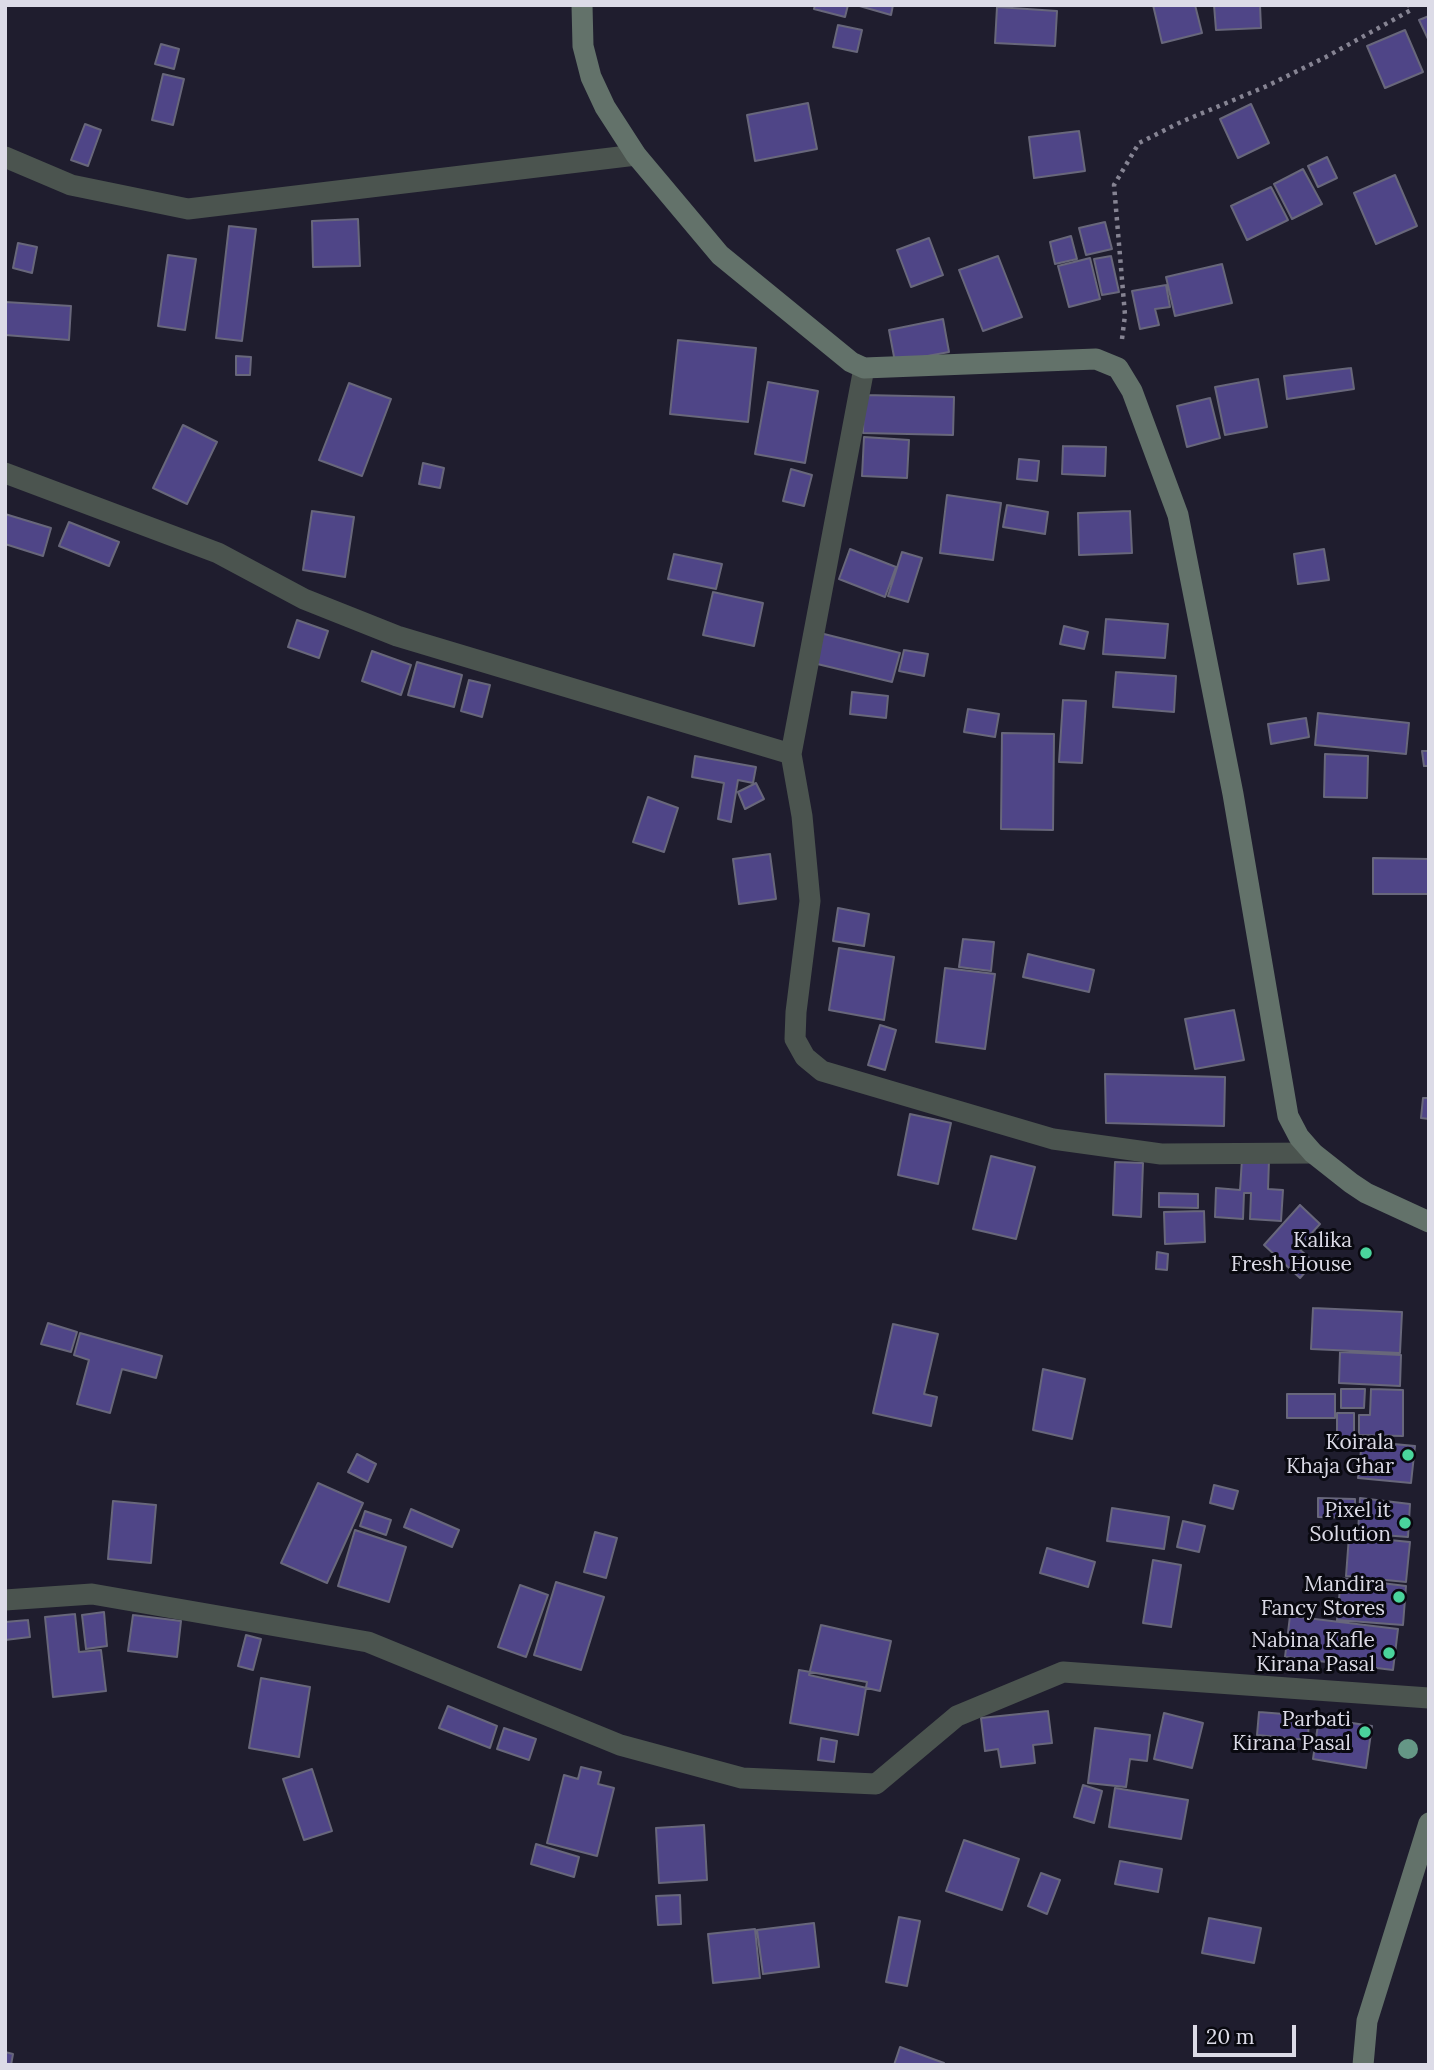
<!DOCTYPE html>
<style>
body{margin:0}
#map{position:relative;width:1434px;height:2070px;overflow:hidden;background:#1f1d2e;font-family:Lora,serif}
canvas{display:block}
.frame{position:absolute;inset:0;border:7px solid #dcdbe7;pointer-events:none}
.scale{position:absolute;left:1193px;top:2025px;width:103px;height:32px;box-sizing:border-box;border:4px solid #dcdbe7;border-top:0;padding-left:9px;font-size:21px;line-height:24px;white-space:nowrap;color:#dcdbe7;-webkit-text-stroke:5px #090910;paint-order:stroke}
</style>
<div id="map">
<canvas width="1434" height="2070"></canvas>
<div class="frame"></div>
<div class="scale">20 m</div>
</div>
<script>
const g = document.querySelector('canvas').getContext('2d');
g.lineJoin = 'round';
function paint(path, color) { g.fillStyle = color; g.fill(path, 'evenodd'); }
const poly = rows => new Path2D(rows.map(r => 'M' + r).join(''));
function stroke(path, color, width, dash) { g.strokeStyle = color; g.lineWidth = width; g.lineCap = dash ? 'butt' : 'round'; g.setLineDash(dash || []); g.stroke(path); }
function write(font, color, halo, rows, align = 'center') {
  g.font = font + ' Lora,serif'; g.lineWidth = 6; g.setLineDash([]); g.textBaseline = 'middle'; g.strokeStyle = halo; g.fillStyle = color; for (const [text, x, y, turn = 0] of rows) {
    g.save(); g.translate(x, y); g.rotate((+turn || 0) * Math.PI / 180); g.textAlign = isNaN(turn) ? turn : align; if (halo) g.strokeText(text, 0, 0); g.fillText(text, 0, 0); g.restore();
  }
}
const building = poly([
 [815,5,848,5,845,17,814,9,815,5],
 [856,5,893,5,891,15,856,5],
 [1153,5,1195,5,1202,33,1162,43,1153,5],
 [1214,5,1260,5,1261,28,1216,30,1214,5],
 [997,7,1057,11,1055,46,995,43,997,7],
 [1429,16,1429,41,1419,20,1429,16],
 [838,25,862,30,857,52,833,47,838,25],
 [1405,30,1423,72,1385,88,1367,46,1405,30],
 [161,44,179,49,174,69,155,64,161,44],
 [163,74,184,79,173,125,152,120,163,74],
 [808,103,817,149,755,161,747,115,808,103],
 [1251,104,1269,143,1238,158,1220,119,1251,104],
 [85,124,101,130,88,166,71,160,85,124],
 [1079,131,1085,171,1034,178,1029,137,1079,131],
 [1327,157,1337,178,1318,187,1308,166,1327,157],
 [1303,169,1322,204,1292,219,1274,184,1303,169],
 [1395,175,1417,226,1376,244,1354,193,1395,175],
 [1271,187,1288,220,1247,240,1231,206,1271,187],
 [358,219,360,266,313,267,312,221,358,219],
 [1105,222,1112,249,1086,255,1079,228,1105,222],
 [229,226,256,229,242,341,216,338,229,226],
 [1071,236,1077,259,1055,264,1050,242,1071,236],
 [929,238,943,275,911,287,897,250,929,238],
 [18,243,37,247,32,273,13,268,18,243],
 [168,255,196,259,185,330,158,326,168,255],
 [998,256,1022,317,983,331,959,270,998,256],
 [1111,256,1119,292,1102,295,1094,259,1111,256],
 [1090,258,1100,299,1069,307,1058,266,1090,258],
 [1222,264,1232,303,1175,316,1166,277,1222,264],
 [1166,285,1170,307,1155,309,1159,325,1140,329,1132,291,1166,285],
 [5,302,71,306,69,340,5,335,5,302],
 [943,319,949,352,895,362,889,330,943,319],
 [678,340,756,348,748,422,670,414,678,340],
 [236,356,251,357,250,375,236,375,236,356],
 [1351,368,1354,389,1287,399,1284,376,1351,368],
 [1258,379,1267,427,1225,435,1215,387,1258,379],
 [768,382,818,391,805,463,755,454,768,382],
 [349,383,391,399,362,476,319,460,349,383],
 [864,395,954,397,953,435,863,433,864,395],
 [1210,398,1220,438,1187,447,1177,406,1210,398],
 [183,425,217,442,187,504,153,488,183,425],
 [864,437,909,440,907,478,862,476,864,437],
 [1063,446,1106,447,1105,476,1062,474,1063,446],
 [1019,459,1039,461,1037,481,1017,479,1019,459],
 [423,463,444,468,440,488,419,484,423,463],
 [791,469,812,475,804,506,783,501,791,469],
 [947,495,1001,503,993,560,940,553,947,495],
 [1007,505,1048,512,1045,534,1003,527,1007,505],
 [312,511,354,517,345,577,303,570,312,511],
 [1130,511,1132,553,1079,555,1078,513,1130,511],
 [5,514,51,528,43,556,5,544,5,514],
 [69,522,119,542,109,566,59,546,69,522],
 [850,549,896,567,885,597,839,579,850,549],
 [1324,549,1329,580,1298,584,1294,554,1324,549],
 [902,552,922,558,908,602,888,596,902,552],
 [674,554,722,564,716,589,668,579,674,554],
 [713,592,763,603,754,646,703,635,713,592],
 [1106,619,1168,624,1165,658,1103,654,1106,619],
 [297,620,328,631,319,658,288,647,297,620],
 [1064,626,1088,632,1084,649,1060,644,1064,626],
 [816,632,900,653,892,682,809,662,816,632],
 [904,650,928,654,924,676,899,671,904,650],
 [372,651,411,665,401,695,362,681,372,651],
 [417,662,462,675,454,707,408,695,417,662],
 [1116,672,1176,676,1174,712,1113,707,1116,672],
 [469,680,490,685,482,717,461,711,469,680],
 [852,692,888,696,886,718,850,714,852,692],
 [1063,700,1086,701,1082,763,1059,762,1063,700],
 [968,709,999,714,995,737,964,732,968,709],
 [1318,713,1409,723,1406,754,1315,745,1318,713],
 [1306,718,1309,737,1271,744,1268,724,1306,718],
 [1002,733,1054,734,1053,830,1001,829,1002,733],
 [1422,751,1429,751,1429,766,1424,766,1422,751],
 [1325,754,1368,756,1367,798,1324,797,1325,754],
 [695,756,756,767,753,783,738,780,731,822,718,819,724,783,692,777,695,756],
 [756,783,764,799,745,809,738,792,756,783],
 [648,797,678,808,664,852,633,842,648,797],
 [770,854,776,899,739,904,733,859,770,854],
 [1373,858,1429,859,1429,894,1373,894,1373,858],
 [838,908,869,914,864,946,833,941,838,908],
 [963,939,994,942,991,971,959,967,963,939],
 [839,948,894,957,884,1020,829,1010,839,948],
 [1028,954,1094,970,1089,992,1023,977,1028,954],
 [945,968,995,974,985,1049,936,1042,945,968],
 [1234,1010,1244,1060,1195,1069,1185,1019,1234,1010],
 [880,1025,896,1030,885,1070,868,1065,880,1025],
 [1105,1074,1225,1077,1224,1126,1106,1123,1105,1074],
 [1423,1098,1429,1098,1429,1119,1421,1118,1423,1098],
 [910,1114,951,1123,938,1184,898,1175,910,1114],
 [991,1156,1035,1167,1016,1239,973,1229,991,1156],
 [1242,1159,1269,1160,1268,1189,1283,1190,1281,1221,1250,1219,1251,1193,1244,1193,1243,1219,1215,1217,1216,1188,1240,1190,1242,1159],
 [1115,1162,1143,1163,1141,1217,1113,1215,1115,1162],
 [1159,1193,1198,1194,1198,1208,1159,1207,1159,1193],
 [1300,1205,1320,1224,1298,1248,1314,1262,1300,1278,1264,1245,1300,1205],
 [1204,1211,1205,1242,1165,1244,1164,1212,1204,1211],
 [1157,1252,1168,1254,1167,1270,1156,1269,1157,1252],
 [1313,1308,1402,1312,1400,1353,1311,1349,1313,1308],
 [48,1323,77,1332,71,1352,41,1344,48,1323],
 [893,1324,938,1334,924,1394,937,1397,931,1426,873,1413,893,1324],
 [80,1333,162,1356,156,1378,122,1369,110,1413,77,1404,89,1360,74,1355,80,1333],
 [1340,1352,1401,1355,1400,1386,1339,1383,1340,1352],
 [1043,1369,1085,1379,1072,1439,1033,1430,1043,1369],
 [1341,1389,1365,1389,1364,1408,1341,1408,1341,1389],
 [1371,1389,1403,1390,1403,1436,1359,1435,1359,1415,1370,1415,1371,1389],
 [1287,1394,1335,1394,1335,1418,1287,1418,1287,1394],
 [1337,1413,1354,1413,1354,1440,1337,1439,1337,1413],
 [1362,1441,1415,1446,1411,1483,1358,1478,1362,1441],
 [357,1454,376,1464,368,1482,348,1472,357,1454],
 [318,1483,363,1503,327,1583,281,1563,318,1483],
 [1214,1485,1238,1491,1233,1509,1210,1503,1214,1485],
 [1318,1498,1355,1499,1355,1518,1318,1517,1318,1498],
 [1360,1498,1410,1504,1408,1537,1358,1533,1360,1498],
 [113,1501,156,1505,151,1563,108,1559,113,1501],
 [1112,1508,1169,1517,1164,1549,1107,1541,1112,1508],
 [411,1509,459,1530,452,1547,404,1527,411,1509],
 [365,1511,391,1520,386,1535,360,1526,365,1511],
 [1183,1521,1205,1526,1199,1552,1177,1547,1183,1521],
 [355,1530,406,1547,389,1602,338,1586,355,1530],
 [595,1532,617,1538,606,1578,584,1572,595,1532],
 [1349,1536,1410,1542,1406,1582,1346,1576,1349,1536],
 [1047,1548,1095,1562,1088,1587,1040,1573,1047,1548],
 [1153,1560,1181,1565,1171,1627,1143,1623,1153,1560],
 [1341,1578,1406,1586,1403,1625,1337,1620,1341,1578],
 [556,1582,604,1597,581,1670,534,1655,556,1582],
 [520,1585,548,1595,526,1657,498,1647,520,1585],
 [104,1612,107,1646,86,1649,82,1615,104,1612],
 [75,1614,79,1652,101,1650,106,1691,53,1697,45,1617,75,1614],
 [133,1615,181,1621,177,1657,128,1651,133,1615],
 [1290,1616,1398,1629,1393,1670,1285,1657,1290,1616],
 [28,1620,30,1637,5,1640,5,1622,28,1620],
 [821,1625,891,1641,880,1691,809,1675,821,1625],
 [246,1635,261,1639,253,1670,238,1666,246,1635],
 [799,1670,867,1682,858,1735,790,1723,799,1670],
 [261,1678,310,1687,299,1757,249,1748,261,1678],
 [448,1706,497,1726,490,1748,439,1728,448,1706],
 [1048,1711,1052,1743,1033,1745,1035,1763,1001,1767,998,1749,985,1751,981,1718,1048,1711],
 [1259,1712,1309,1716,1308,1740,1257,1735,1259,1712],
 [1164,1713,1203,1723,1192,1768,1154,1759,1164,1713],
 [1319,1718,1372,1726,1366,1768,1313,1759,1319,1718],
 [504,1728,536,1739,529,1760,497,1749,504,1728],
 [1095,1728,1150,1735,1147,1761,1130,1759,1126,1787,1088,1783,1095,1728],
 [821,1738,837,1741,834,1762,818,1760,821,1738],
 [581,1767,601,1772,598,1784,614,1788,597,1856,547,1843,564,1775,578,1779,581,1767],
 [312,1769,332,1831,304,1840,283,1779,312,1769],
 [1083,1785,1102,1791,1094,1823,1074,1817,1083,1785],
 [1115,1788,1188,1800,1181,1839,1109,1827,1115,1788],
 [704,1825,707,1880,659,1883,656,1828,704,1825],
 [964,1840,1019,1859,1002,1910,946,1891,964,1840],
 [536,1844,579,1857,574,1877,531,1864,536,1844],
 [1120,1861,1162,1869,1158,1892,1115,1884,1120,1861],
 [1041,1873,1060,1880,1047,1914,1028,1906,1041,1873],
 [680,1895,681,1924,658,1925,656,1896,680,1895],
 [899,1917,920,1921,907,1986,886,1982,899,1917],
 [1209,1918,1261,1928,1254,1963,1202,1953,1209,1918],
 [814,1923,819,1967,763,1974,757,1930,814,1923],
 [755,1929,760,1978,713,1983,708,1934,755,1929],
 [900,2047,944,2063,943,2065,894,2065,900,2047],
 [5,2052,13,2054,11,2065,5,2065,5,2052]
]);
const path = poly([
 [1122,339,1125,315,1114,185,1139,143,1181,122,1267,86,1326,57,1411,10,1409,5]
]);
const street = poly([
 [5,157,71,185,188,209,636,155],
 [5,473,218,553,304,599,397,636,791,754,864,368],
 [791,754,802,816,810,901,796,1012,795,1039,805,1057,822,1071,1053,1139,1161,1154,1313,1153],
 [5,1600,92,1594,368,1642,620,1745,742,1778,876,1784,957,1716,1063,1672,1429,1698]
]);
const secondary = poly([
 [582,5,583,46,591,77,605,107,636,155,720,255,851,362,864,368,1096,359,1118,368,1132,391,1178,515,1233,794,1288,1116,1299,1137,1313,1153,1351,1183,1366,1193,1429,1222],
 [1363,2065,1367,2021,1429,1823]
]);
const trees = [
 [1408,1749]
];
const markers = [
 [1366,1253,7,"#4ad49c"],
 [1408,1455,7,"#4ad49c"],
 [1405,1523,7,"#4ad49c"],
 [1399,1597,7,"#4ad49c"],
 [1389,1653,7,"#4ad49c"],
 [1365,1732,7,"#4ad49c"]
];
const poiNames = [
 ["Kalika",1352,1241],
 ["Fresh House",1352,1265],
 ["Koirala",1394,1443],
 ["Khaja Ghar",1394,1467],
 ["Pixel it",1391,1511],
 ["Solution",1391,1535],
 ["Mandira",1385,1585],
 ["Fancy Stores",1385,1609],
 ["Nabina Kafle",1375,1641],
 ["Kirana Pasal",1375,1665],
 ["Parbati",1351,1720],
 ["Kirana Pasal",1351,1744]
];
paint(building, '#4f4587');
stroke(building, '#68677b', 2);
stroke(path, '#868493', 4.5, [3.5, 5]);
stroke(street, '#4b544f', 21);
stroke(secondary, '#63726a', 21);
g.fillStyle = '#659786';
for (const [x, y] of trees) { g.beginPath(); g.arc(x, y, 10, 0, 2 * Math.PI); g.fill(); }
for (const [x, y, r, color] of markers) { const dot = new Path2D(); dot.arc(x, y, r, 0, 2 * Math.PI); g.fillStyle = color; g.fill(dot); stroke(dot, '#090910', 2.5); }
write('21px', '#dcdbe7', '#090910', poiNames, 'right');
</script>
